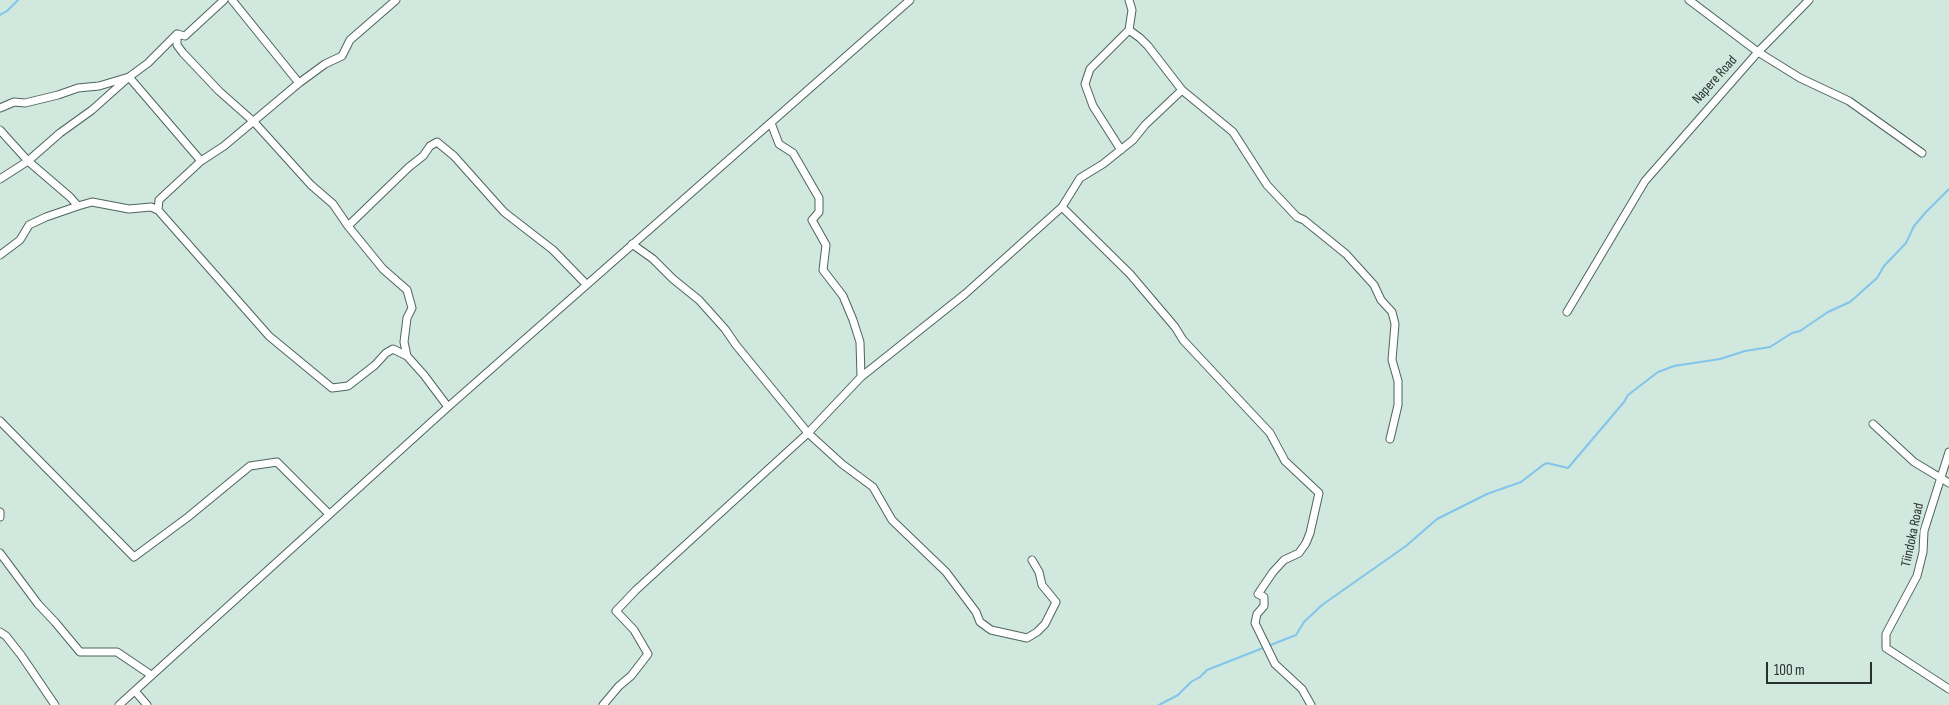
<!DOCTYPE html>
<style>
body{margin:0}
#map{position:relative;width:1949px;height:705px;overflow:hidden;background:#d0e8de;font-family:"Sofia Sans Condensed",sans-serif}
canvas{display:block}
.scale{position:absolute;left:1766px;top:662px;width:106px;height:22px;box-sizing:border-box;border:2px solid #28312e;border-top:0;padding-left:6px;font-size:15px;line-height:18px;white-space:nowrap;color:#28312e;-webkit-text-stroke:4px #d0e8de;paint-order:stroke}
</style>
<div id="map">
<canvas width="1949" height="705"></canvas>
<div class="scale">100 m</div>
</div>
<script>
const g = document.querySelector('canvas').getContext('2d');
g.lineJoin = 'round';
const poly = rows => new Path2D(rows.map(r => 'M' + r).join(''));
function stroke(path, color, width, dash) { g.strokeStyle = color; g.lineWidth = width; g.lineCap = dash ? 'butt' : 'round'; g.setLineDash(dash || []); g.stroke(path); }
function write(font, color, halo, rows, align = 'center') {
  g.font = font + ' "Sofia Sans Condensed",sans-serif'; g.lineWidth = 5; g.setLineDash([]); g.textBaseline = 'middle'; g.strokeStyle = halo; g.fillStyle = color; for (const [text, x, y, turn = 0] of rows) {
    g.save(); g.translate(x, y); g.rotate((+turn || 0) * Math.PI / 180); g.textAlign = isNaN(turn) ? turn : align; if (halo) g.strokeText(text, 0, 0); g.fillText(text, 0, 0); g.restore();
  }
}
const stream = poly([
 [0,15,7,11,18,0],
 [1159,705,1178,695,1191,682,1200,677,1207,670,1296,635,1304,622,1322,605,1406,546,1437,519,1487,494,1521,482,1543,465,1547,463,1568,468,1624,402,1628,395,1658,372,1674,366,1720,359,1745,351,1770,347,1792,333,1800,331,1828,312,1850,302,1877,278,1884,266,1906,243,1914,226,1926,212,1949,189]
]);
const minor = poly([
 [232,0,299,83],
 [1129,0,1132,10,1129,30,1140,38,1148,46,1182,90,1233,132,1267,185,1297,217,1304,220,1346,254,1374,285,1381,300,1392,312,1395,324,1392,360,1398,381,1398,405,1390,439],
 [1689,0,1758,52,1800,78,1849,101,1922,153],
 [177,34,177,45,183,53,219,91,254,122,311,185,333,204,348,226,383,269,407,290,412,308,407,318,404,342,407,356],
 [0,108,14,102,25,103,58,95,78,88,99,86,129,77,201,161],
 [771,123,779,144,793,153,819,198,819,212,812,220,826,245,823,270,843,296,853,320,860,342,861,377],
 [0,130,28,161,70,197,78,206,92,202,129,209,151,207,158,210,269,336,332,388,348,386,375,365,386,353,393,349,407,356,424,375,448,407],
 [1121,150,1093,106,1085,84,1090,69,1129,30],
 [0,179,28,161,60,133,92,110,129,77,148,63,177,34,185,36,224,0],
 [1062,207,1130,274,1175,327,1183,340,1270,433,1285,461,1319,493,1310,533,1306,543,1299,553,1284,560,1273,572,1258,594,1264,597,1264,606,1257,614,1255,623,1275,664,1302,689,1311,705],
 [158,210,159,200,201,161,224,146,299,83,325,64,342,56,350,40,396,0],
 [348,226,409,167,423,156,430,146,437,142,454,156,504,212,553,250,586,284],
 [632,244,653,259,673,279,699,300,725,329,736,345,808,433,842,464,873,487,892,520,946,572,976,612,980,622,991,630,1027,638,1037,632,1045,624,1056,602,1042,585,1039,572,1032,560],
 [0,255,20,240,29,225,46,217,78,206],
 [1567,312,1645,181,1758,52,1809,0],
 [0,421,134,557,188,517,250,466,277,462,329,514],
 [1873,424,1914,462,1949,483],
 [1949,452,1924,531,1923,552,1917,576,1886,634,1886,648,1949,689],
 [0,512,0,517],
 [0,553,38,604,55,622,80,652,117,652,151,675],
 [0,632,6,636,21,655,55,705],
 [135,691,147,705],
 [119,705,448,407,910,0],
 [603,705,619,686,631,676,648,654,634,630,616,611,636,590,808,433,861,377,965,294,1062,207,1080,178,1103,164,1133,140,1145,125,1182,90]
]);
const streetNames = [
 ["Napere Road",1715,80,-48],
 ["Tiindoka Road",1913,535,-78]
];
stroke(stream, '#82c4eb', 2);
stroke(minor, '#4f645c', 9);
stroke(minor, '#fff', 7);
write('14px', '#28312e', '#d0e8de', streetNames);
</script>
